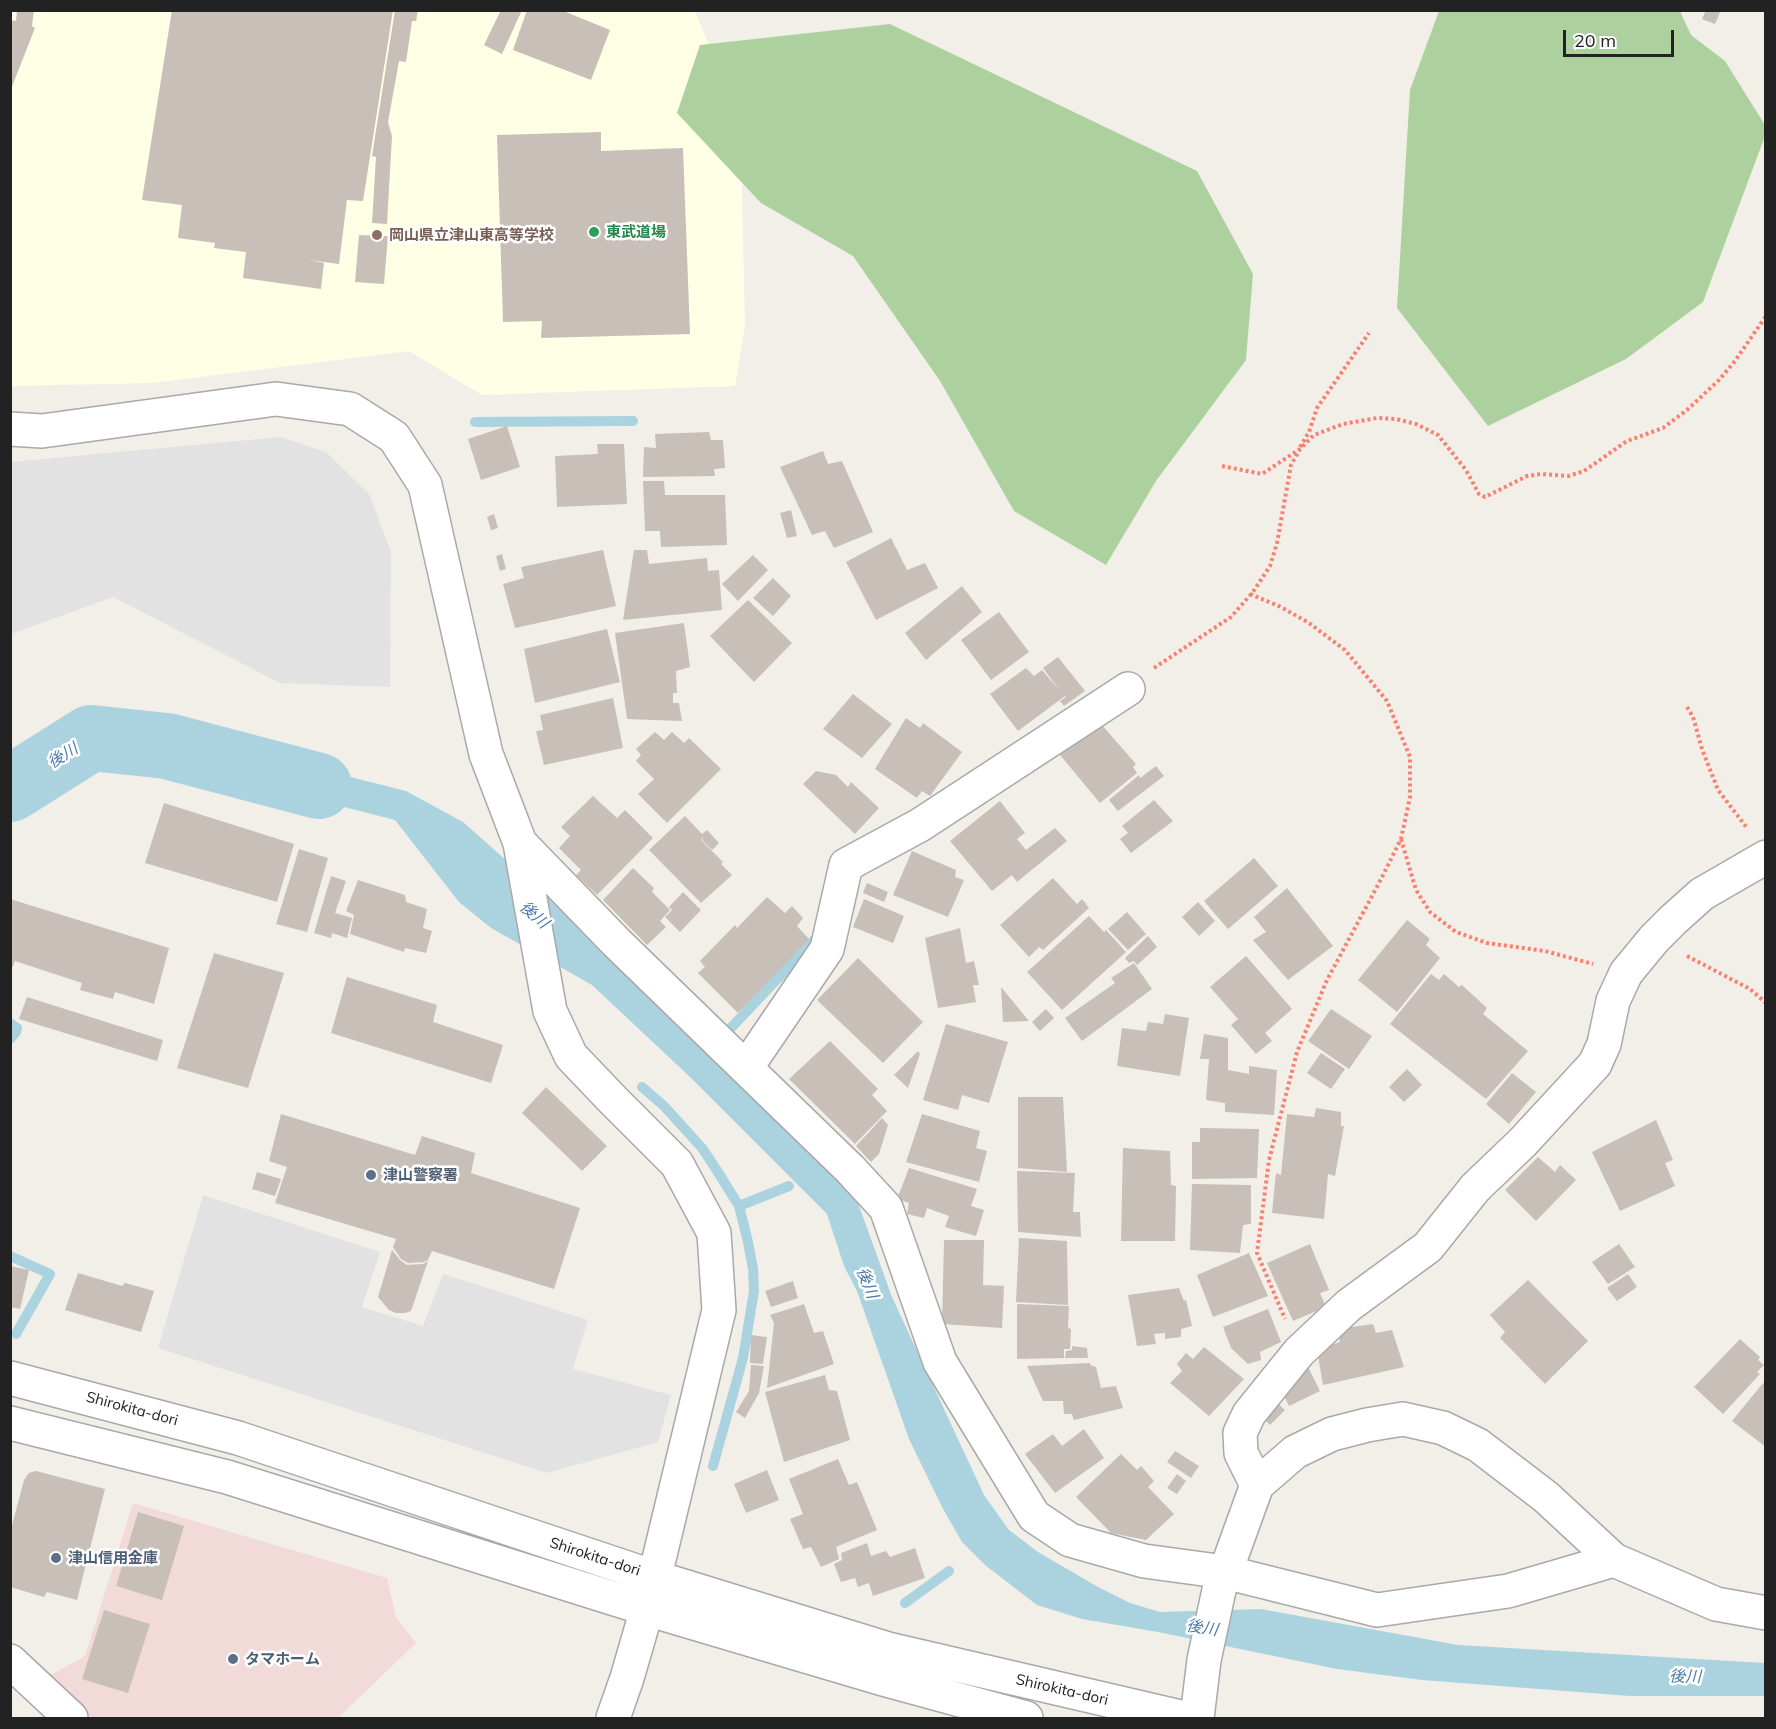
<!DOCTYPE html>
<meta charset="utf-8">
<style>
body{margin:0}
#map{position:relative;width:1776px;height:1729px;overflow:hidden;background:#f2efe9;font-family:Mulish,sans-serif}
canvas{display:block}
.frame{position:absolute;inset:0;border:12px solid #222;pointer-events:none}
.scale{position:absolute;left:1563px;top:30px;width:111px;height:27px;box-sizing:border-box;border:3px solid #222;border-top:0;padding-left:8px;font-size:18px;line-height:21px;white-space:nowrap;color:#222;-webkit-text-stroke:4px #fff;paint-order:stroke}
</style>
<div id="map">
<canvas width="1776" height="1729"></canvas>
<div class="frame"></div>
<div class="scale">20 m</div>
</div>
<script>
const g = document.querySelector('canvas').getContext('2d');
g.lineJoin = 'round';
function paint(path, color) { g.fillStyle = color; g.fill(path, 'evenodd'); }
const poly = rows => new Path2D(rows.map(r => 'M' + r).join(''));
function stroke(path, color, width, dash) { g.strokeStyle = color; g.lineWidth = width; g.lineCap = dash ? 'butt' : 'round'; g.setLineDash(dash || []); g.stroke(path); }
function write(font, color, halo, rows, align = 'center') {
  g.font = font + ' Mulish,"Noto Sans JP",sans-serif'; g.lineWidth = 5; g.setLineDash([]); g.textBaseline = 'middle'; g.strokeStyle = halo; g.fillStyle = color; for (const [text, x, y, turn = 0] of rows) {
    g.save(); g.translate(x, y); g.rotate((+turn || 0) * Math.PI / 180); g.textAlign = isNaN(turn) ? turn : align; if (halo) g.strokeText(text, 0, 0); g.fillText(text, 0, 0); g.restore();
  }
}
const commercial = poly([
 [133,1503,387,1578,396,1617,416,1643,338,1718,92,1718,47,1677,85,1656]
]);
const education = poly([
 [10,11,695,11,737,114,741,144,745,325,735,386,482,395,409,351,152,383,11,386]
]);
const forest = poly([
 [1439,11,1680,11,1691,35,1725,61,1765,125,1765,136,1703,302,1626,359,1488,426,1397,308,1410,90],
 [890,24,1197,171,1253,274,1246,360,1156,481,1106,565,1014,511,940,381,853,256,761,203,677,113,700,45]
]);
const parking = poly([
 [281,437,326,452,369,494,391,552,390,687,280,683,113,597,11,634,11,462],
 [203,1195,380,1252,362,1307,423,1326,443,1274,588,1320,573,1369,671,1395,658,1442,547,1473,158,1348]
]);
const water = poly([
 [236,748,406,791,463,822,551,900,632,981,854,1192,892,1297,984,1495,1009,1530,1038,1552,1098,1587,1130,1603,1160,1612,1261,1609,1458,1645,1765,1663,1765,1696,1630,1696,1422,1680,1337,1669,1158,1632,1082,1619,1037,1605,985,1565,962,1542,942,1507,909,1439,857,1291,844,1266,827,1214,690,1077,592,985,491,928,459,902,395,820,226,777]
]);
const stream = poly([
 [475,422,633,421],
 [10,1023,17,1028,16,1032,10,1039],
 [729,1030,814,940],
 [642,1087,664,1106,702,1148,716,1169,739,1206,748,1242,753,1269,754,1291,743,1358,713,1466],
 [739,1206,789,1186],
 [10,1256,50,1274,16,1334],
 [905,1603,949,1571]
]);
const river = poly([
 [10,789,91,738,167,746,319,786]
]);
const building = poly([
 [17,10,34,10,32,26,35,28,11,89,10,28,13,20,16,21],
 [172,10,393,10,363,201,347,200,339,264,309,260,324,263,321,289,243,278,246,252,214,248,215,243,178,238,182,205,142,200],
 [395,10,418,10,416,21,412,21,406,62,399,61,388,122,392,136,387,224,372,223,376,157,372,156],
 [501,10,522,10,502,54,484,45],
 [527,10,561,10,610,30,591,80,513,50],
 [1706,10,1721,10,1715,24,1702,19],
 [601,132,601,151,683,148,690,334,541,338,542,321,503,322,497,135],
 [359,235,388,236,384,284,355,282],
 [507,426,520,467,481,480,468,439],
 [709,432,711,440,723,440,725,468,714,469,715,476,643,477,644,447,656,448,655,434],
 [597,444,624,444,627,504,557,507,555,456,598,454],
 [823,451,828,464,842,461,873,532,834,548,825,531,812,535,780,467],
 [643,481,664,481,665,495,725,495,727,545,661,547,660,531,645,531],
 [791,510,797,536,787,538,780,513],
 [494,514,498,528,491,530,487,517],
 [891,538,907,570,925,563,938,588,876,620,846,562],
 [603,550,616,606,515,628,503,584,524,578,521,567],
 [634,550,647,550,649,564,707,558,708,571,719,570,722,610,623,620],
 [502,554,506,569,500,571,496,556],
 [753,555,768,570,738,601,722,584],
 [773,578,791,596,773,616,753,598],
 [962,586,982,612,926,660,905,633],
 [748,600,792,643,754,682,710,636],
 [999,612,1029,652,991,680,961,640],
 [684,623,690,667,676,671,677,693,673,693,673,703,679,703,682,721,627,719,615,633],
 [607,629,620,682,535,703,524,649],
 [1058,657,1085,691,1064,706,1060,701,1066,697,1065,696,1018,731,990,694,1026,668,1034,676,1042,670,1060,691,1043,668],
 [853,694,892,724,862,758,823,729],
 [613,698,623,748,544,765,536,731,543,730,540,715],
 [906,718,920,728,923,723,962,752,930,796,922,791,917,798,875,769],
 [1101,724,1136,764,1133,767,1137,773,1100,803,1060,755],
 [655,732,664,740,672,732,684,743,689,738,721,769,667,823,638,794,654,779,636,761,641,755,636,749],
 [1156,766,1164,776,1118,811,1109,800,1139,775,1140,778],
 [816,771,836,775,848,787,851,782,879,808,855,834,803,784],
 [593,796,617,818,625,810,653,838,597,895,576,875,581,870,559,848,570,836,561,827],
 [1154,800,1173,821,1131,853,1120,839,1128,833,1122,826],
 [1000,801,1025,833,1017,839,1026,850,1055,828,1067,841,1017,882,1012,875,992,891,950,841],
 [164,803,294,844,277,902,145,863],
 [685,816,702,834,707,830,719,843,712,850,702,840,704,836,701,840,723,862,721,864,732,875,701,903,649,850],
 [299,849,328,858,307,932,276,924],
 [912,851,956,870,955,877,964,880,948,917,893,895],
 [1254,858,1278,886,1228,929,1204,901],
 [633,868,654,888,652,892,670,910,660,921,666,927,647,945,603,900],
 [331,876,346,881,335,913,352,918,347,938,332,933,331,938,314,933],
 [1053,878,1077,904,1082,899,1089,908,1043,950,1039,947,1029,957,1000,925],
 [358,880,405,895,406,902,427,909,423,928,432,931,426,953,405,948,404,952,350,934,354,915,346,911],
 [867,883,888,892,884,902,863,893],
 [1287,888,1333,946,1288,980,1253,940,1266,932,1254,917],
 [683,892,701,910,680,932,665,917,672,910,669,907],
 [767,897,785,913,792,906,803,918,797,926,809,939,738,1013,698,973,705,967,700,961,735,925,737,928],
 [10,899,169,948,154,1004,115,992,113,999,80,990,82,983,15,961,12,968,10,968],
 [864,899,904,916,893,943,853,927],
 [1198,902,1215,921,1199,936,1182,917],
 [1127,912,1146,934,1128,950,1108,929],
 [1089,916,1104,932,1106,930,1126,952,1062,1010,1027,972],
 [1407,920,1430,939,1426,945,1440,958,1397,1012,1358,980],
 [960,928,966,963,974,961,979,985,973,985,976,1002,938,1008,925,938],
 [1148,936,1157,947,1137,965,1134,961,1129,963,1125,958],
 [214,953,284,973,248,1088,177,1068],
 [1246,956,1292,1009,1265,1033,1272,1041,1256,1054,1231,1025,1238,1019,1210,987],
 [858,958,923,1022,883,1063,817,1000],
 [1134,963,1152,989,1082,1041,1065,1018,1115,983,1111,978],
 [1431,974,1439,980,1444,974,1459,987,1462,985,1487,1008,1483,1014,1528,1051,1486,1099,1390,1024],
 [347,977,437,1005,433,1022,503,1045,491,1083,331,1033],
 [1001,987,1029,1021,1003,1022],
 [27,997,163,1040,157,1061,19,1019],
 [1046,1009,1054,1018,1040,1031,1032,1022],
 [1331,1009,1372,1036,1349,1069,1308,1041],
 [1165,1014,1189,1018,1180,1076,1117,1066,1122,1028,1146,1031,1148,1022,1163,1024],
 [946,1024,1008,1042,989,1103,962,1095,958,1110,923,1100],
 [1204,1034,1228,1038,1228,1070,1249,1074,1249,1066,1277,1070,1274,1115,1225,1112,1225,1103,1206,1100,1209,1059,1200,1059],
 [830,1041,878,1089,872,1095,887,1111,855,1144,789,1079],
 [918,1051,920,1054,908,1088,894,1075],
 [1321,1053,1345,1069,1331,1089,1307,1073],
 [1407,1069,1422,1085,1404,1102,1389,1087],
 [1512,1073,1536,1092,1509,1124,1486,1104],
 [546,1087,607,1146,582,1171,522,1113],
 [1018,1097,1063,1097,1067,1172,1018,1168],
 [1316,1108,1341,1112,1341,1126,1344,1126,1335,1176,1328,1174,1324,1219,1272,1213,1276,1173,1281,1175,1287,1114,1314,1117],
 [281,1114,415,1155,422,1136,475,1153,471,1173,580,1208,554,1289,432,1251,428,1260,424,1262,408,1263,401,1259,393,1247,396,1239,275,1203,287,1167,269,1161],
 [922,1114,980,1131,976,1148,987,1151,979,1182,906,1162],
 [882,1118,888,1125,879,1154,871,1162,856,1146],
 [1656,1120,1673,1160,1665,1163,1675,1186,1620,1211,1592,1152],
 [1200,1128,1259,1129,1257,1178,1192,1179,1192,1142,1200,1142],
 [1123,1148,1170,1151,1171,1185,1176,1186,1175,1241,1121,1241],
 [1538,1157,1555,1172,1560,1165,1576,1180,1536,1221,1505,1190],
 [909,1168,977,1189,971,1206,984,1210,976,1236,945,1227,949,1216,927,1208,924,1218,907,1214,909,1203,897,1199],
 [1017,1171,1075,1173,1073,1212,1080,1212,1081,1237,1018,1232],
 [257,1172,281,1179,275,1196,252,1189],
 [1192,1184,1251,1185,1251,1224,1243,1225,1240,1253,1190,1250],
 [1019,1238,1067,1241,1068,1305,1016,1302],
 [944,1240,984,1240,983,1285,1004,1286,1002,1328,942,1324],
 [1310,1244,1329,1290,1320,1293,1326,1307,1293,1321,1267,1263],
 [1619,1244,1635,1267,1608,1284,1592,1262],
 [392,1250,400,1260,407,1265,423,1264,428,1261,411,1311,405,1313,396,1313,389,1310,378,1297],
 [1249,1253,1268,1296,1213,1317,1197,1275],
 [10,1266,29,1270,20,1309,10,1307],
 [78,1273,122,1286,125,1283,154,1291,141,1332,65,1310],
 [1628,1274,1637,1287,1617,1301,1607,1288],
 [1528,1280,1588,1341,1545,1384,1500,1338,1505,1332,1490,1315],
 [793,1281,798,1298,771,1307,765,1291],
 [1179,1288,1184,1301,1186,1300,1192,1326,1181,1329,1181,1337,1165,1339,1165,1333,1154,1334,1156,1344,1137,1346,1128,1295],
 [804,1304,814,1333,823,1331,834,1364,767,1388,774,1323,770,1315],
 [1017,1304,1069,1306,1068,1328,1071,1329,1070,1349,1064,1349,1064,1358,1017,1359],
 [1268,1309,1281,1342,1260,1352,1261,1360,1248,1364,1231,1348,1223,1327],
 [1373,1324,1376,1333,1392,1330,1404,1367,1323,1385,1317,1350,1340,1342,1338,1329],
 [751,1335,767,1337,763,1364,750,1363],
 [1740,1339,1760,1357,1758,1360,1764,1365,1757,1372,1760,1374,1723,1414,1694,1387],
 [1072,1346,1087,1348,1088,1358,1065,1358,1066,1351,1072,1350],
 [1204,1347,1244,1379,1209,1416,1170,1383,1182,1371,1177,1364,1186,1353,1193,1359],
 [1090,1363,1090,1365,1096,1367,1101,1388,1116,1386,1123,1408,1074,1420,1072,1414,1064,1414,1063,1401,1043,1401,1027,1366],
 [751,1365,764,1366,759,1393,745,1418,736,1412,749,1391],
 [1307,1365,1320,1391,1289,1406,1281,1390,1299,1381,1295,1371],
 [825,1375,829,1390,837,1391,850,1440,784,1462,765,1392],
 [1763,1383,1766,1385,1766,1447,1732,1421],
 [1276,1402,1285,1410,1270,1425,1262,1417],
 [1084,1429,1104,1458,1055,1493,1025,1454,1053,1434,1062,1446],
 [1175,1451,1199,1466,1191,1478,1167,1462],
 [1121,1454,1137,1470,1141,1466,1154,1481,1148,1487,1174,1514,1146,1540,1111,1533,1076,1497],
 [838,1459,849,1485,857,1482,877,1530,836,1547,839,1559,821,1567,811,1547,803,1549,790,1519,803,1514,789,1479],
 [767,1470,779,1500,746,1513,734,1484],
 [36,1471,105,1489,77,1600,47,1592,44,1597,10,1587,10,1533,24,1480,29,1473],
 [1177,1474,1186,1481,1177,1494,1167,1488],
 [138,1512,184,1526,162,1600,116,1586],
 [867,1543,871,1556,886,1551,890,1557,915,1548,925,1578,873,1596,869,1583,858,1587,855,1578,841,1582,834,1564,842,1560,841,1553],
 [104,1610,150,1624,128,1693,82,1679]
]);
const path = poly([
 [1300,447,1309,432,1317,408,1369,333],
 [1222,466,1262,474,1300,449],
 [1250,594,1281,607,1309,623,1345,650,1387,701,1410,757,1410,797,1401,839,1379,883,1327,980,1297,1052,1269,1160,1257,1253,1285,1319],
 [1154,668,1231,617,1253,592,1270,566,1277,543,1291,465,1300,449,1314,435,1343,424,1377,418,1396,419,1416,424,1438,435,1466,470,1479,494,1485,497,1527,476,1541,474,1569,476,1584,471,1627,441,1663,428,1687,410,1719,380,1735,361,1766,316],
 [1687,707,1693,717,1702,749,1718,790,1747,828],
 [1401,839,1416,890,1430,912,1456,932,1487,943,1545,951,1593,964],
 [1687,956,1750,989,1766,1003]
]);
const minor = poly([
 [10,429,42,431,276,399,350,409,394,437,425,485,486,754,520,843,550,1011,571,1056,613,1100,677,1164,714,1233,719,1310,647,1609,627,1678,613,1718],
 [520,843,617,943,850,1169,886,1208,940,1362,1034,1516,1070,1540,1144,1561,1225,1572,1377,1610,1508,1591,1614,1560],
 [746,1068,827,949,846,865,920,825,1128,689],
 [10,1378,238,1438,654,1577,888,1649,1185,1718],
 [10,1423,227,1477,647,1609,883,1679,1026,1718],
 [1257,1485,1241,1453,1240,1433,1249,1414,1299,1352,1349,1305,1428,1247,1475,1188,1523,1142,1595,1064,1604,1044,1613,1001,1626,973,1654,939,1673,920,1702,894,1766,857],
 [10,1661,71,1718],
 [1197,1718,1204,1660,1219,1590,1257,1485,1295,1452,1332,1434,1367,1425,1403,1419,1443,1428,1478,1445,1546,1497,1614,1560,1716,1604,1766,1613]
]);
const markers = [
 [594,232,6,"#2e9e5b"],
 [377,235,6,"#8d6e63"],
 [371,1175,6,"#5c6f8a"],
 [56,1558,6,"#5c6f8a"],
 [233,1659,6,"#5c6f8a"]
];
const leisureNames = [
 ["東武道場",606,232]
];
const educationNames = [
 ["岡山県立津山東高等学校",389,235]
];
const serviceNames = [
 ["津山警察署",383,1175],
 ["津山信用金庫",68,1558],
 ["タマホーム",245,1659]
];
const streetNames = [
 ["Shirokita-dori",132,1409,15],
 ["Shirokita-dori",595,1557,18],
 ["Shirokita-dori",1062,1690,13]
];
const waterNames = [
 ["後川",63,756,-32],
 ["後川",534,915,41],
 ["後川",867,1283,68],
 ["後川",1202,1628,9],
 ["後川",1685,1677,1]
];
paint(commercial, '#f2dad9');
paint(education, '#ffffe5');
paint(forest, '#add19e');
paint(parking, '#e2e2e2');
paint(water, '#aad3df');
stroke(stream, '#aad3df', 10);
stroke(river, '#aad3df', 66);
paint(building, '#c7bfb8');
stroke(minor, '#a9a9a9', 36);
stroke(path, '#fa8072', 4, [3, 3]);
stroke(minor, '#fff', 33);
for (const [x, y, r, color] of markers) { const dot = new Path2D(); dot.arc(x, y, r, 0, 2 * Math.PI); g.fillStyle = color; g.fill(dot); stroke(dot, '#fff', 2); }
write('bold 15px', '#27864d', '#fff', leisureNames, 'left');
write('bold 15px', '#785e54', '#fff', educationNames, 'left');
write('bold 15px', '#4e5e75', '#fff', serviceNames, 'left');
write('15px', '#222', '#fff', streetNames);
write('italic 16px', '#4a7aab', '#fff', waterNames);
</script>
